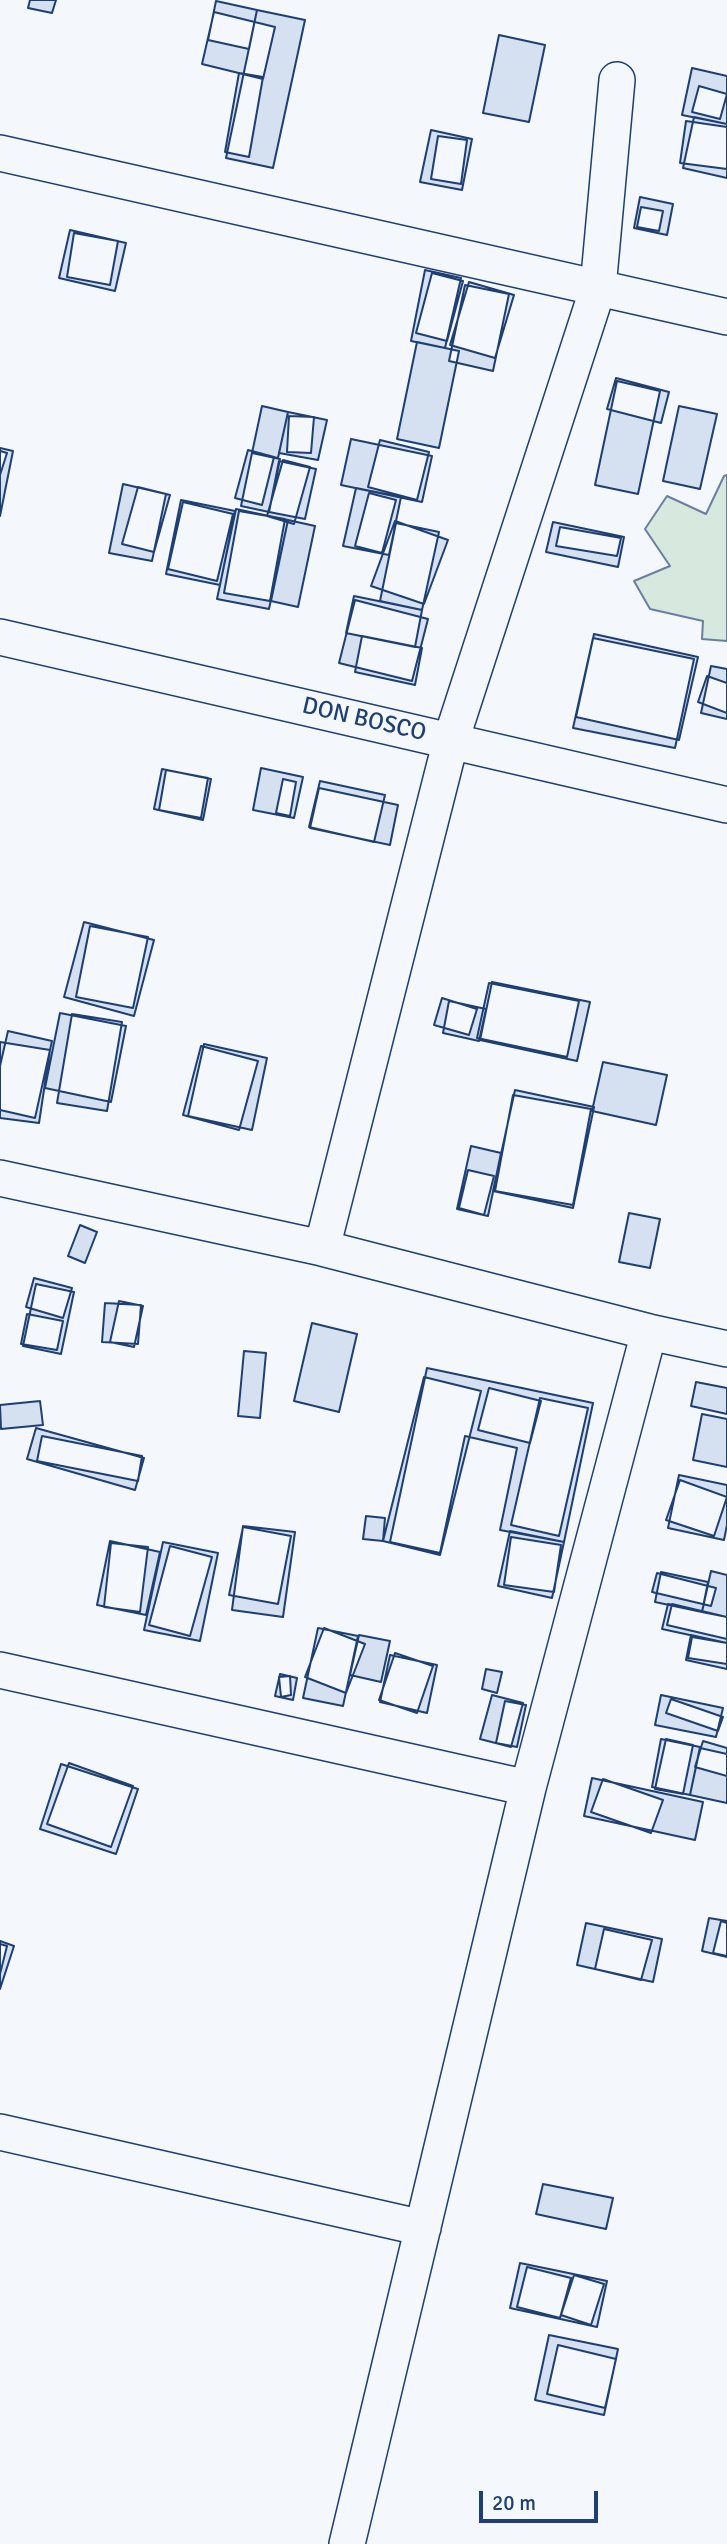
<!DOCTYPE html>
<style>
body{margin:0}
#map{position:relative;width:727px;height:2544px;overflow:hidden;background:#f4f7fb;font-family:Signika,sans-serif}
canvas{display:block}
.scale{position:absolute;left:479px;top:2491px;width:119px;height:32px;box-sizing:border-box;border:4px solid #1d3f73;border-top:0;padding-left:9px;font-size:21px;line-height:24px;white-space:nowrap;color:#1d3f73;-webkit-text-stroke:5px #f4f7fb;paint-order:stroke}
</style>
<div id="map">
<canvas width="727" height="2544"></canvas>
<div class="scale">20 m</div>
</div>
<script>
const g = document.querySelector('canvas').getContext('2d');
g.lineJoin = 'round';
function paint(path, color) { g.fillStyle = color; g.fill(path, 'evenodd'); }
const poly = rows => new Path2D(rows.map(r => 'M' + r).join(''));
function stroke(path, color, width, dash) { g.strokeStyle = color; g.lineWidth = width; g.lineCap = dash ? 'butt' : 'round'; g.setLineDash(dash || []); g.stroke(path); }
function write(font, color, halo, rows, align = 'center') {
  g.font = font + ' Signika,sans-serif'; g.lineWidth = 5; g.setLineDash([]); g.textBaseline = 'middle'; g.strokeStyle = halo; g.fillStyle = color; for (const [text, x, y, turn = 0] of rows) {
    g.save(); g.translate(x, y); g.rotate((+turn || 0) * Math.PI / 180); g.textAlign = isNaN(turn) ? turn : align; if (halo) g.strokeText(text, 0, 0); g.fillText(text, 0, 0); g.restore();
  }
}
const green = poly([
 [727,475,727,641,702,639,703,621,650,609,634,581,670,566,645,529,667,496,706,514,724,476,727,475]
]);
const building = poly([
 [30,0,56,0,52,13,28,8,30,0],
 [216,1,257,10,249,49,208,40,216,1],
 [257,10,305,20,273,168,226,158,257,10],
 [214,12,275,27,263,79,202,64,214,12],
 [499,35,545,45,529,122,483,113,499,35],
 [692,68,727,76,727,124,682,115,692,68],
 [239,73,263,77,249,157,225,152,239,73],
 [699,86,727,94,720,119,692,112,699,86],
 [694,117,727,124,727,178,683,168,694,117],
 [686,121,727,127,727,169,680,163,686,121],
 [431,130,472,139,462,190,420,182,431,130],
 [438,136,467,140,461,184,431,179,438,136],
 [640,197,673,204,667,235,634,228,640,197],
 [641,207,663,211,659,231,637,227,641,207],
 [70,230,126,243,115,291,59,278,70,230],
 [74,233,118,241,110,285,67,277,74,233],
 [425,270,461,278,445,348,411,341,425,270],
 [432,273,463,281,447,341,416,333,432,273],
 [469,282,514,295,495,358,450,345,469,282],
 [465,285,509,294,493,371,449,361,465,285],
 [417,342,459,351,439,448,397,439,417,342],
 [616,378,669,392,661,423,607,409,616,378],
 [617,381,660,391,638,494,595,485,617,381],
 [262,406,288,412,278,458,252,453,262,406],
 [679,406,717,414,700,489,663,481,679,406],
 [288,412,327,420,318,460,279,453,288,412],
 [289,416,314,417,311,453,287,452,289,416],
 [351,439,432,456,422,502,341,485,351,439],
 [380,440,429,452,417,500,368,487,380,440],
 [0,448,13,451,0,516,0,448],
 [248,450,274,457,262,505,235,498,248,450],
 [0,451,7,453,0,475,0,451],
 [252,453,280,459,269,512,241,506,252,453],
 [283,460,310,467,294,524,267,516,283,460],
 [279,461,316,469,305,519,269,512,279,461],
 [123,484,166,494,152,561,109,553,123,484],
 [138,487,170,495,154,552,122,544,138,487],
 [356,488,401,497,389,555,343,546,356,488],
 [369,493,396,500,382,553,355,546,369,493],
 [181,500,235,511,220,585,166,574,181,500],
 [183,502,233,514,217,581,168,569,183,502],
 [236,509,288,520,269,609,217,599,236,509],
 [239,511,285,519,270,601,224,593,239,511],
 [288,520,315,526,298,607,271,601,288,520],
 [395,521,448,540,424,604,371,586,395,521],
 [553,522,624,537,618,567,546,552,553,522],
 [396,523,439,532,422,610,380,601,396,523],
 [560,527,621,538,617,556,556,546,560,527],
 [354,596,422,610,415,647,346,633,354,596],
 [355,600,428,619,412,681,339,663,355,600],
 [594,634,698,657,679,740,576,717,594,634],
 [362,636,422,648,415,685,355,672,362,636],
 [593,638,694,659,675,748,573,728,593,638],
 [711,666,727,669,727,719,701,713,711,666],
 [707,676,727,683,727,713,698,702,707,676],
 [261,768,303,777,294,818,253,810,261,768],
 [162,769,211,779,203,820,154,809,162,769],
 [166,770,208,778,201,818,159,810,166,770],
 [283,779,296,782,290,816,276,813,283,779],
 [320,781,385,795,374,842,309,827,320,781],
 [319,788,398,805,390,845,310,828,319,788],
 [84,922,154,940,134,1016,64,997,84,922],
 [90,926,148,937,133,1008,76,997,90,926],
 [492,982,590,1002,577,1061,480,1040,492,982],
 [489,983,579,1001,567,1057,477,1038,489,983],
 [442,998,477,1009,469,1035,434,1025,442,998],
 [449,1001,486,1009,479,1041,443,1033,449,1001],
 [60,1013,126,1026,111,1102,45,1088,60,1013],
 [72,1014,122,1022,107,1111,57,1103,72,1014],
 [8,1031,52,1041,35,1118,0,1110,0,1066,8,1031],
 [0,1042,50,1050,39,1123,0,1118,0,1042],
 [204,1044,267,1058,252,1130,188,1116,204,1044],
 [201,1046,258,1061,239,1130,183,1115,201,1046],
 [603,1062,667,1075,656,1125,592,1111,603,1062],
 [515,1090,594,1107,573,1208,493,1191,515,1090],
 [513,1095,591,1109,573,1205,495,1191,513,1095],
 [471,1146,501,1153,488,1216,457,1209,471,1146],
 [468,1170,494,1176,484,1215,459,1208,468,1170],
 [629,1213,660,1219,650,1268,619,1262,629,1213],
 [80,1225,97,1232,85,1263,68,1256,80,1225],
 [34,1278,72,1288,63,1318,26,1307,34,1278],
 [36,1284,74,1292,61,1354,23,1346,36,1284],
 [119,1301,143,1306,134,1347,110,1342,119,1301],
 [105,1303,141,1305,138,1344,102,1342,105,1303],
 [27,1314,63,1321,57,1350,21,1344,27,1314],
 [312,1323,357,1334,339,1412,294,1401,312,1323],
 [244,1351,266,1353,260,1418,238,1416,244,1351],
 [427,1368,593,1403,564,1542,500,1530,517,1448,465,1436,440,1553,390,1542,427,1368],
 [424,1377,481,1391,440,1555,383,1541,424,1377],
 [696,1382,727,1388,727,1414,691,1406,696,1382],
 [489,1388,541,1401,530,1443,478,1430,489,1388],
 [540,1398,588,1408,559,1536,511,1525,540,1398],
 [40,1401,43,1425,1,1429,0,1405,40,1401],
 [702,1414,727,1419,727,1467,693,1460,702,1414],
 [36,1428,144,1458,135,1490,27,1459,36,1428],
 [42,1436,142,1456,138,1481,37,1461,42,1436],
 [679,1475,727,1485,727,1525,724,1540,668,1528,679,1475],
 [680,1480,727,1497,714,1536,666,1520,680,1480],
 [366,1516,385,1518,383,1541,363,1539,366,1516],
 [243,1526,295,1532,283,1617,232,1610,243,1526],
 [243,1527,291,1536,278,1604,229,1595,243,1527],
 [510,1531,564,1542,552,1598,498,1586,510,1531],
 [511,1537,561,1545,554,1592,504,1585,511,1537],
 [110,1541,160,1552,146,1615,97,1605,110,1541],
 [163,1542,218,1553,200,1641,144,1630,163,1542],
 [111,1543,148,1547,140,1612,104,1607,111,1543],
 [170,1546,212,1557,190,1636,149,1625,170,1546],
 [711,1571,727,1575,727,1617,702,1612,711,1571],
 [661,1572,708,1582,702,1612,655,1602,661,1572],
 [657,1573,716,1588,711,1606,652,1592,657,1573],
 [668,1604,727,1617,727,1643,662,1629,668,1604],
 [672,1604,727,1617,727,1639,667,1625,672,1604],
 [318,1628,358,1636,343,1706,303,1698,318,1628],
 [324,1628,365,1644,346,1693,305,1677,324,1628],
 [359,1635,390,1641,381,1682,350,1675,359,1635],
 [691,1635,727,1643,727,1669,686,1660,691,1635],
 [692,1637,727,1643,727,1664,688,1658,692,1637],
 [395,1653,433,1666,417,1713,379,1700,395,1653],
 [390,1655,437,1665,427,1713,380,1702,390,1655],
 [486,1669,502,1672,497,1693,482,1689,486,1669],
 [280,1674,297,1678,293,1700,275,1696,280,1674],
 [290,1676,291,1695,281,1697,279,1677,290,1676],
 [492,1695,523,1703,511,1747,480,1739,492,1695],
 [661,1695,723,1708,716,1737,655,1725,661,1695],
 [671,1699,723,1717,718,1731,666,1713,671,1699],
 [505,1701,526,1705,517,1747,496,1743,505,1701],
 [661,1739,700,1747,690,1795,652,1787,661,1739],
 [666,1739,693,1745,683,1794,655,1789,666,1739],
 [703,1741,727,1748,727,1776,695,1767,703,1741],
 [700,1748,727,1754,727,1803,690,1795,700,1748],
 [69,1763,133,1786,111,1847,47,1824,69,1763],
 [61,1764,138,1789,116,1854,40,1829,61,1764],
 [592,1778,703,1802,695,1840,584,1816,592,1778],
 [603,1779,663,1800,651,1833,591,1812,603,1779],
 [709,1918,727,1921,727,1957,702,1951,709,1918],
 [721,1921,727,1923,727,1956,713,1953,721,1921],
 [586,1923,662,1939,653,1982,577,1965,586,1923],
 [604,1929,652,1940,641,1980,595,1969,604,1929],
 [0,1941,14,1946,0,1989,0,1941],
 [0,1944,7,1946,0,1974,0,1944],
 [543,2184,613,2198,606,2229,536,2214,543,2184],
 [520,2263,607,2281,597,2327,510,2308,520,2263],
 [527,2267,571,2278,560,2318,517,2307,527,2267],
 [574,2275,604,2284,591,2325,561,2315,574,2275],
 [549,2335,618,2349,604,2415,535,2400,549,2335],
 [558,2345,616,2359,605,2408,547,2394,558,2345]
]);
const minor = poly([
 [0,153,727,317],
 [0,637,727,805],
 [0,1178,322,1248,649,1332,727,1349],
 [322,1248,451,740,598,288,617,80],
 [0,1670,528,1788],
 [0,2132,423,2228],
 [347,2544,528,1788,649,1332]
]);
const streetNames = [
 ["DON BOSCO",364,720,13]
];
paint(green, '#d7e8df');
stroke(green, '#687fa3', 2);
paint(building, '#d5e0f0');
stroke(building, '#1d3f73', 2);
stroke(minor, '#1d3f73', 38);
stroke(minor, '#f4f7fb', 35);
write('24px', '#1d3f73', '#f4f7fb', streetNames);
</script>
